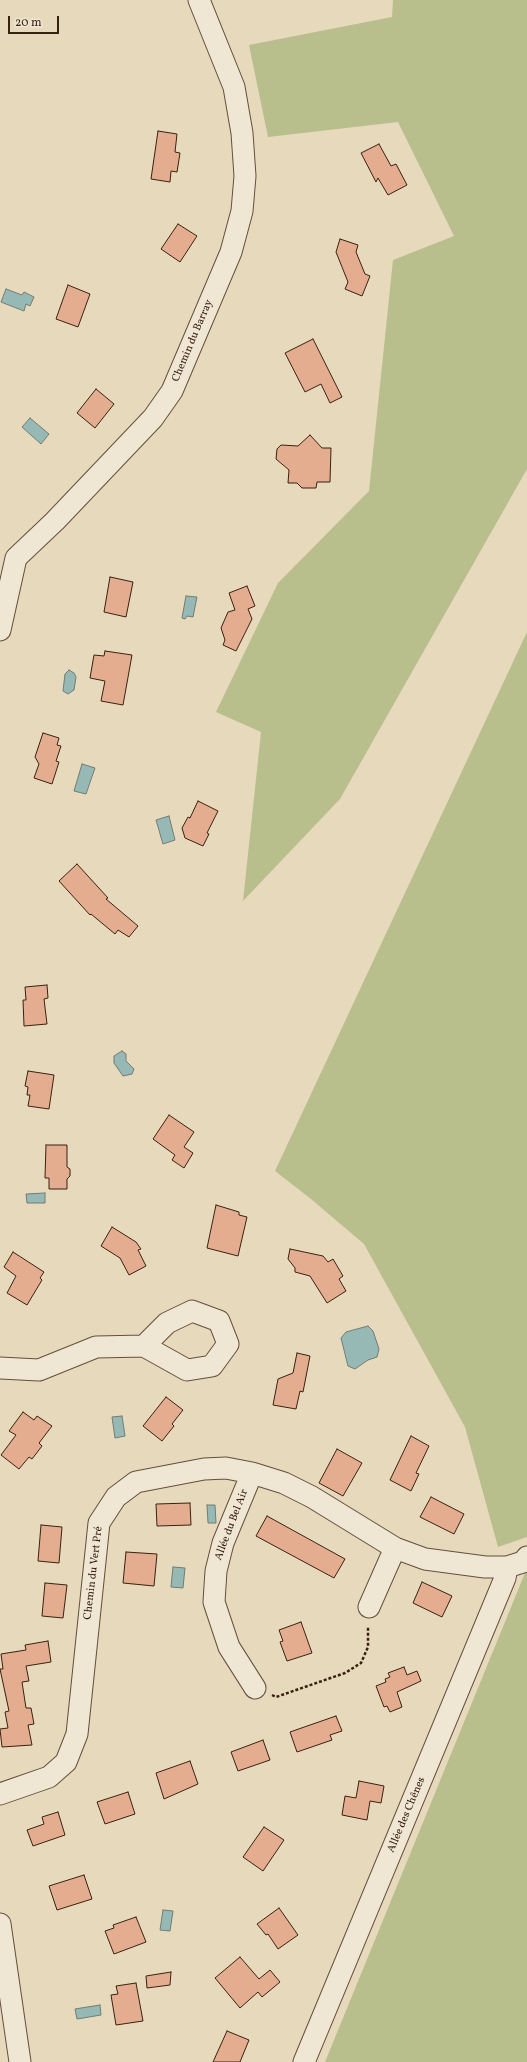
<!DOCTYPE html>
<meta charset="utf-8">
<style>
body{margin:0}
#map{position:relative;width:527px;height:2062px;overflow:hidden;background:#e7d9bb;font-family:Vollkorn,serif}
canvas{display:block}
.scale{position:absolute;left:8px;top:16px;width:51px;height:18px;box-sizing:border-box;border:2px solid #392112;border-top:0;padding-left:5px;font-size:12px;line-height:14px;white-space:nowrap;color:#392112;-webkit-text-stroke:3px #efe6d3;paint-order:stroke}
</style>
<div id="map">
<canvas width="527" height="2062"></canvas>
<div class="scale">20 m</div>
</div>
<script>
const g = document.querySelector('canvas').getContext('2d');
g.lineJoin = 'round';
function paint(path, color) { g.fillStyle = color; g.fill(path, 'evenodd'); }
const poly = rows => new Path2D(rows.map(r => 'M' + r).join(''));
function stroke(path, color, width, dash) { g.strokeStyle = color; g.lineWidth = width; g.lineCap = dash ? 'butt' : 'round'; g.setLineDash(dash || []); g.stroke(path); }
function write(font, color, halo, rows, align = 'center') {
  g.font = font + ' Vollkorn,serif'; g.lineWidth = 3; g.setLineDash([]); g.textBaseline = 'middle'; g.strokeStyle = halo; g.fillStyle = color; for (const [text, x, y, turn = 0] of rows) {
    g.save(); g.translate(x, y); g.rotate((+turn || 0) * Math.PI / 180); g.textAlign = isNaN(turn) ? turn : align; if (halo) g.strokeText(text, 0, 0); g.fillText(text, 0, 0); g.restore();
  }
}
const green = poly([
 [393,0,527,0,527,469,340,799,243,901,261,732,216,712,278,583,369,491,393,260,454,236,398,122,268,137,249,45,392,17],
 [527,632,527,1537,498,1547,465,1427,364,1244,311,1199,275,1171],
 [527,1572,527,2062,325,2062,525,1573]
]);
const water = poly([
 [6,289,22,295,24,292,34,297,30,306,26,304,24,311,1,302,6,289],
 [30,418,49,434,41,444,22,427,30,418],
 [186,596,197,597,193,617,187,616,185,619,182,618,186,596],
 [69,670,74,673,76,677,74,690,68,694,63,691,65,674,69,670],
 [82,764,95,768,86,794,74,791,82,764],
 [169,816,175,840,163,844,156,820,169,816],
 [122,1051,126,1054,126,1061,134,1069,132,1074,123,1076,114,1063,114,1056,122,1051],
 [45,1193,45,1203,27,1203,26,1194,45,1193],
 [368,1326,373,1331,379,1349,377,1357,368,1360,355,1369,348,1366,341,1338,346,1332,368,1326],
 [122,1416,125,1436,115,1438,112,1417,122,1416],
 [207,1505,215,1505,216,1523,208,1523,207,1505],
 [173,1567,185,1568,183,1588,171,1587,173,1567],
 [163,1910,173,1911,170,1931,160,1930,163,1910],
 [100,2005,101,2015,77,2019,75,2009,100,2005]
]);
const building = poly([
 [158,131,177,134,175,152,180,153,177,172,171,171,170,182,151,179,158,131],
 [379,144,391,166,396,164,407,185,388,195,378,178,376,182,361,153,379,144],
 [178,224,197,236,180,262,161,249,178,224],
 [340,239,358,245,356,252,365,274,370,276,362,296,345,289,348,282,336,252,340,239],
 [68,285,90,294,78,327,56,319,68,285],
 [313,339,342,397,330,403,321,384,305,392,285,353,313,339],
 [96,389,114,404,95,428,77,413,96,389],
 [310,435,322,448,331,448,330,482,317,482,316,488,302,488,297,483,288,483,289,470,276,459,277,449,281,445,298,446,310,435],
 [110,577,133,582,126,617,104,612,110,577],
 [247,586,255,606,248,609,252,619,236,651,223,645,225,640,221,628,228,612,235,610,229,593,247,586],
 [105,651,132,655,123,705,101,701,105,681,90,678,94,655,104,656,105,651],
 [43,733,59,738,57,745,61,746,56,761,59,762,52,784,34,778,39,764,35,757,43,733],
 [198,801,218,811,207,833,209,834,203,846,185,838,182,828,188,817,190,818,198,801],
 [77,864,108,898,106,899,138,926,129,937,118,930,115,934,91,914,90,915,59,881,77,864],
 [47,985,48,998,44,999,47,1024,24,1026,23,1000,26,1000,25,987,47,985],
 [28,1071,54,1075,49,1109,28,1106,30,1095,27,1095,28,1087,25,1086,28,1071],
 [169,1115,194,1132,184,1147,193,1153,184,1168,172,1160,175,1155,153,1139,169,1115],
 [46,1145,67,1145,67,1167,70,1169,70,1176,67,1179,67,1189,49,1189,49,1178,45,1178,46,1145],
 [216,1205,239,1212,239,1215,247,1217,238,1256,207,1248,216,1205],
 [112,1227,136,1242,141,1249,138,1250,146,1266,129,1275,120,1258,101,1246,112,1227],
 [290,1249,323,1256,328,1262,333,1259,343,1276,339,1279,346,1291,327,1303,310,1276,295,1272,295,1268,288,1259,290,1249],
 [13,1252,44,1272,40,1278,42,1280,27,1305,7,1293,16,1276,4,1267,13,1252],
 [297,1353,310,1356,303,1392,300,1391,296,1409,273,1405,278,1379,293,1373,297,1353],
 [166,1397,183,1410,172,1424,174,1426,162,1441,143,1426,166,1397],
 [23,1412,34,1420,37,1416,52,1426,39,1443,42,1446,32,1459,29,1457,19,1469,1,1455,16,1435,9,1431,23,1412],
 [411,1436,429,1446,416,1473,419,1474,411,1491,390,1480,411,1436],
 [337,1449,362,1463,343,1496,319,1483,337,1449],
 [431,1497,464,1514,454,1534,420,1517,431,1497],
 [190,1503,191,1525,157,1526,156,1504,190,1503],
 [267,1516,345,1559,334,1578,256,1536,267,1516],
 [41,1525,62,1527,59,1563,38,1561,41,1525],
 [126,1552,157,1554,154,1586,123,1583,126,1552],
 [422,1582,452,1596,442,1617,413,1603,422,1582],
 [45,1583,67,1585,63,1618,42,1616,45,1583],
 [301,1622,312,1653,287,1661,280,1642,283,1641,279,1630,301,1622],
 [48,1641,51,1662,26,1666,29,1681,22,1682,26,1708,31,1708,34,1724,28,1725,32,1745,2,1747,0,1729,8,1728,5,1712,9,1711,0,1669,3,1669,1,1654,26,1650,25,1645,48,1641],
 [404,1667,407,1675,417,1671,421,1681,397,1692,402,1707,390,1712,387,1706,384,1707,376,1686,386,1682,385,1679,390,1677,388,1673,404,1667],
 [336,1716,342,1731,330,1735,332,1740,297,1752,290,1732,336,1716],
 [263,1740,270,1760,238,1771,231,1752,263,1740],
 [190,1761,198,1784,164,1799,156,1773,190,1761],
 [359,1781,384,1786,381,1803,370,1801,367,1820,342,1815,345,1796,356,1798,359,1781],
 [128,1792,135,1814,105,1824,97,1802,128,1792],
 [58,1812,65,1835,33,1846,27,1830,44,1824,42,1817,58,1812],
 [264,1827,284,1840,263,1871,243,1857,264,1827],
 [84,1875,92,1899,57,1910,49,1886,84,1875],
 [279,1908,298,1935,278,1949,268,1934,266,1935,257,1924,279,1908],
 [136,1917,146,1942,114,1954,105,1931,114,1928,113,1925,136,1917],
 [240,1957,259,1979,270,1970,280,1982,262,1997,258,1992,240,2008,215,1978,240,1957],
 [171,1972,170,1985,147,1988,146,1976,171,1972],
 [136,1983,143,2021,116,2025,111,1995,118,1994,116,1986,136,1983],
 [227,2031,249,2040,240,2062,213,2062,227,2031]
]);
const path = poly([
 [272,1695,276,1697,345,1673,361,1663,368,1647,368,1626]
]);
const minor = poly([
 [0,630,16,558,55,521,153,418,172,391,231,252,242,211,245,176,242,133,234,87,199,0],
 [0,1368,39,1370,96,1347,144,1346,187,1370,212,1366,228,1344,219,1321,192,1311,167,1323,144,1346],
 [252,1473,223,1543,216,1571,214,1602,229,1647,255,1688],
 [369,1607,395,1548],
 [0,1794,49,1777,66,1762,77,1734,99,1523,116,1497,136,1482,204,1469,226,1468,252,1473,284,1483,312,1497,395,1548,425,1559,485,1567,507,1567,523,1562,527,1557],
 [0,1924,20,2062],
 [304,2062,505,1578,507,1567]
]);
const streetNames = [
 ["Chemin du Barray",193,341,-67],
 ["Allée du Bel Air",232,1525,-69],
 ["Chemin du Vert Pré",94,1573,-83],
 ["Allée des Chênes",407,1815,-67]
];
paint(green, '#b9be8d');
paint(water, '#97b9b5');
stroke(water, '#717c74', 1);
paint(building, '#e5ad8f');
stroke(building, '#392112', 1);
stroke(minor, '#644f3c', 23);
stroke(path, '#392112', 2.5, [3, 2]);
stroke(minor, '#efe6d3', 21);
write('11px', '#392112', '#efe6d3', streetNames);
</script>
